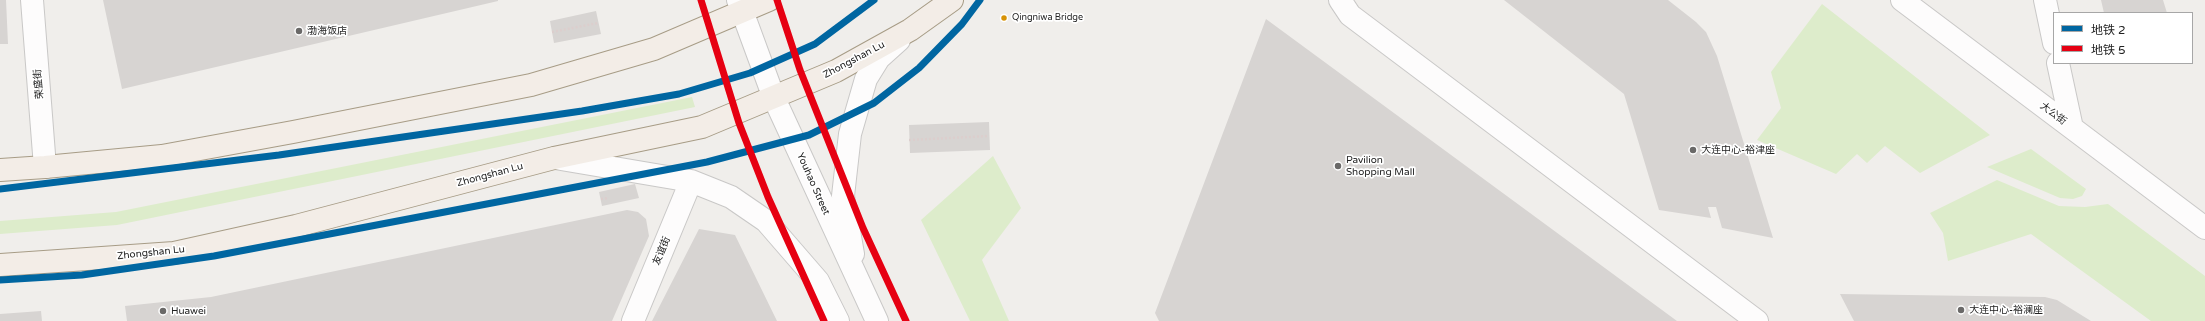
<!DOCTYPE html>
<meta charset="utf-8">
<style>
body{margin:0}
#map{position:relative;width:2205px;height:321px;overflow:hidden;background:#f0eeeb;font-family:"Varela Round","Noto Sans SC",sans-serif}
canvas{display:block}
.legend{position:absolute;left:2053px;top:12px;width:140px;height:52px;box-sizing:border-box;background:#fff;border:1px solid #a7a7a7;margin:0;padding:5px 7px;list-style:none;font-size:12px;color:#222}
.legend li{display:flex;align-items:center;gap:8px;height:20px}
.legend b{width:20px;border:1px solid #a7a7a7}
</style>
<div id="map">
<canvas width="2205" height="321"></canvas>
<ul class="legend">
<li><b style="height:5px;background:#0066a1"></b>地铁 2</li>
<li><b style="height:5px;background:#e60012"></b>地铁 5</li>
</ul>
</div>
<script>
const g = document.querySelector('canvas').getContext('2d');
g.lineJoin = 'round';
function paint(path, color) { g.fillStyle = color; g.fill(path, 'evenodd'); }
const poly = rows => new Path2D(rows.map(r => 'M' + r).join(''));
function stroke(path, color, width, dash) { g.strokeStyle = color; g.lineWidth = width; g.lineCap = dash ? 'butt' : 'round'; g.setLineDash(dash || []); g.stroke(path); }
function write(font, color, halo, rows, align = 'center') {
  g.font = font + ' "Varela Round","Noto Sans SC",sans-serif'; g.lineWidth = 3.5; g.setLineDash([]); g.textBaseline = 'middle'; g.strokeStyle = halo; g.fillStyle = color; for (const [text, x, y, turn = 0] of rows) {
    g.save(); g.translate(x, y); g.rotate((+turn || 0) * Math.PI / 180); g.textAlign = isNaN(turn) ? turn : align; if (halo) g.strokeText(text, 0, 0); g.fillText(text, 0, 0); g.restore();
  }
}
const grass = poly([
 [1822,4,1990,135,1920,173,1885,146,1867,163,1857,154,1836,174,1757,140,1781,108,1771,72],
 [692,97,695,107,117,225,0,234,0,221,116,212],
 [2031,149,2086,189,2082,196,2073,199,2060,198,1987,167],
 [993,156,1021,208,982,260,1009,321,970,321,921,220],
 [1997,180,2059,206,2085,207,2108,204,2205,276,2205,321,2151,321,2031,234,1948,261,1943,233,1930,213]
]);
const building = poly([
 [0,0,6,0,8,44,0,44],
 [103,0,498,0,498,1,122,89],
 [1504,0,1668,0,1696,22,1706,32,1717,56,1773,238,1722,228,1716,207,1708,207,1711,218,1659,210,1624,94],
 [2101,0,2163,0,2167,13,2104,13],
 [596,11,601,34,554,43,550,21],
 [1266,19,1677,321,1159,321,1155,313],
 [989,122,990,150,910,153,909,125],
 [635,184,639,198,602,206,599,192],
 [627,210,638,212,646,219,649,236,612,321,127,321,125,306,211,297],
 [699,229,735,235,777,321,652,321],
 [1840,294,2045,297,2057,300,2091,321,1854,321],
 [41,311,42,321,0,321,0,314]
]);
const path = poly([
 [552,32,598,23],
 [909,140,989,136],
 [601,199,609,198]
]);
const minor = poly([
 [32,0,45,167],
 [738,0,774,98,877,321],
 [1340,0,1350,15,1757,321],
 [1902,0,2205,228],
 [2045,0,2054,43],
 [2058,63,2072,128],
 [555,158,691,181,731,197,766,221,818,281,838,321],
 [853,254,843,196,850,134,866,79,879,58,899,40],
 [633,321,691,181]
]);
const major = poly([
 [0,170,45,167,162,156,293,132,531,85,654,49,769,0],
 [0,265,174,253,296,226,554,158,702,127,836,71,910,30,952,0]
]);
const metro1 = poly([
 [0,189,279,155,582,111,679,94,750,73,815,44,874,0],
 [0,280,82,275,214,256,707,162,809,135,874,103,919,68,962,24,980,0]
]);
const metro2 = poly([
 [701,0,739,123,768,197,824,321],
 [777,0,800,70,863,228,906,321]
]);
const markers = [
 [1004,18,3.5,"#d79205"],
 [299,31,4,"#6a6968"],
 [1693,150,4,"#6a6968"],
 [1338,166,4,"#6a6968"],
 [1961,310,4,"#6a6968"],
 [163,311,4,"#6a6968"]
];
const busNames = [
 ["Qingniwa Bridge",1012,18]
];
const poiNames = [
 ["渤海饭店",307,31],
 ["大连中心-裕津座",1701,150],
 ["Pavilion",1346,160],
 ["Shopping Mall",1346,172],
 ["大连中心-裕澜座",1969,310],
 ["Huawei",171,311]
];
const streetNames = [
 ["Zhongshan Lu",854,60,-28],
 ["荣盛街",39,84,-95],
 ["大公街",2053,114,37],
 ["Zhongshan Lu",490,175,-15],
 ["Youhao Street",813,184,66],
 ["友谊街",662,251,-67],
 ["Zhongshan Lu",151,253,-6]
];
paint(grass, '#ddeccb');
paint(building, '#d7d4d2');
stroke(minor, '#c9c8c7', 24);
stroke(major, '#a79c86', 24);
stroke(path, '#dccecd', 2.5, [2, 2]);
stroke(minor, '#fdfcfc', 22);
stroke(major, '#f3ede7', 22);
stroke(metro1, '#0066a1', 7);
stroke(metro2, '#e60012', 7);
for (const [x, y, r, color] of markers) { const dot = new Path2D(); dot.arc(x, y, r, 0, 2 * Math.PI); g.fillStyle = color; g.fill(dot); stroke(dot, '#fff', 1.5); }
write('9px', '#222', '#fff', busNames, 'left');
write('10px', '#222', '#fff', poiNames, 'left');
write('10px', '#222', '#fff', streetNames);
</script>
